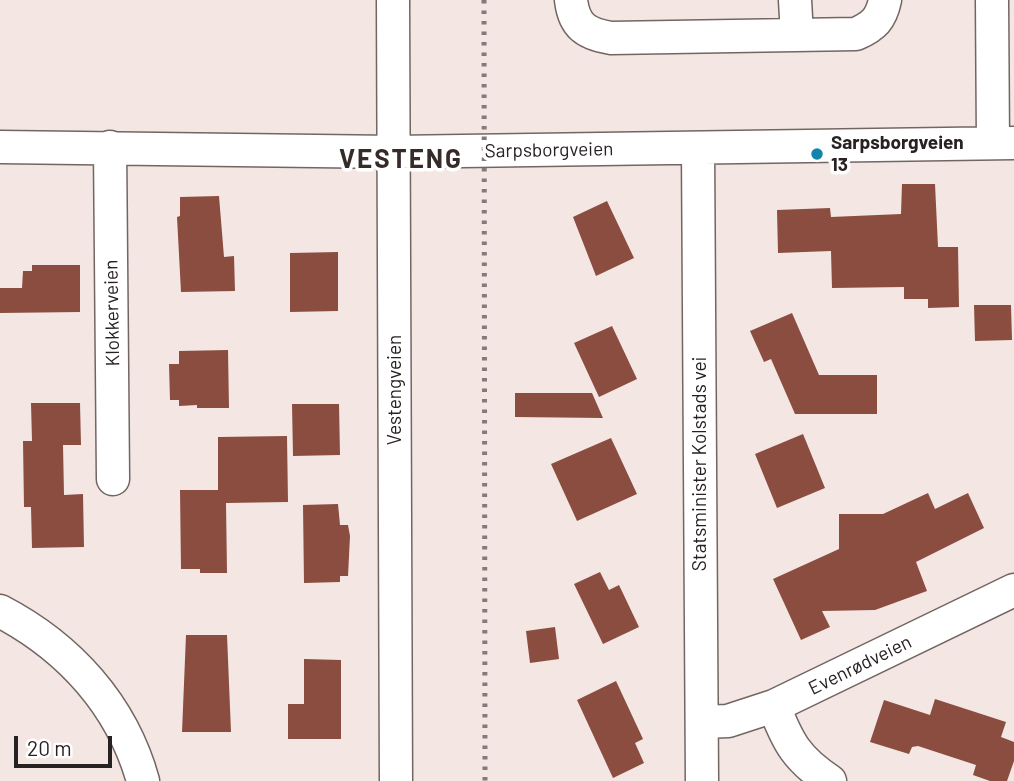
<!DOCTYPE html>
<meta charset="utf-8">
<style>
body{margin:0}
#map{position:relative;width:1014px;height:781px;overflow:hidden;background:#f4e6e3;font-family:Barlow,sans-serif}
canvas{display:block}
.scale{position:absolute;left:14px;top:736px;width:98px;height:32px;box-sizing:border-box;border:4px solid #272221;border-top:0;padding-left:9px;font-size:21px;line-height:24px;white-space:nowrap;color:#272221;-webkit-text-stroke:5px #fff;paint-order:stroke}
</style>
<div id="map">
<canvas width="1014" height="781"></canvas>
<div class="scale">20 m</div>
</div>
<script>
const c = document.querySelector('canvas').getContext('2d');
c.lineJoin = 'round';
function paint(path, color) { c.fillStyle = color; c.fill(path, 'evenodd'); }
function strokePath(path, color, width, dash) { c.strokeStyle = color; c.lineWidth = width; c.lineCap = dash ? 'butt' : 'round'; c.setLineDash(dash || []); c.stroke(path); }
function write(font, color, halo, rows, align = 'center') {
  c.font = font + ' Barlow,sans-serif'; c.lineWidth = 7; c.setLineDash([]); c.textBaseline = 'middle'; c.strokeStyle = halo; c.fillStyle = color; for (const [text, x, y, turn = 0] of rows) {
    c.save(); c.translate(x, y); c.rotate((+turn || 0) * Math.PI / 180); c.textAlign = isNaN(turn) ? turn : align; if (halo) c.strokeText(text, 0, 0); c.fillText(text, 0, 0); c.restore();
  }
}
paint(new Path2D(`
 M 902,184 L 935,184 L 938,247 L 958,247 L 959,307 L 928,308 L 928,299 L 904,299 L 904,287 L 832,288 L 831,251 L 778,253 L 777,210 L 830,208 L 831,217 L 901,214 Z
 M 219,196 L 224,257 L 234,256 L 235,291 L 181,292 L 177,217 L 180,216 L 180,197 Z
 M 607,201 L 634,258 L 596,276 L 573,217 Z
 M 338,252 L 338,311 L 290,312 L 290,253 Z
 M 32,265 L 80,265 L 80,312 L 0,313 L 0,288 L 22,288 L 23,271 L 32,271 Z
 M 974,305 L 1011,305 L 1012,340 L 975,341 Z
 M 792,313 L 819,375 L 877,375 L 877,414 L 795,414 L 771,359 L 764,362 L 750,331 Z
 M 612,326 L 637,379 L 599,397 L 574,343 Z
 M 228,350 L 229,408 L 197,408 L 197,405 L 179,406 L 179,400 L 170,400 L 169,364 L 179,364 L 179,351 Z
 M 515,393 L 592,393 L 603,418 L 515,417 Z
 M 31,403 L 80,403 L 81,445 L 63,445 L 64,495 L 83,494 L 84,547 L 32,548 L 31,507 L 24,507 L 23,441 L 32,441 Z
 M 292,404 L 339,404 L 340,455 L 293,456 Z
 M 803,434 L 825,488 L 777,508 L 755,454 Z
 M 287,436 L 288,502 L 226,503 L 227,573 L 200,573 L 200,569 L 181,569 L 180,490 L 218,490 L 218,437 Z
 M 611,438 L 637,494 L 577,521 L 551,464 Z
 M 928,493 L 935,509 L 968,493 L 984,528 L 916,562 L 927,591 L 875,610 L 822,611 L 830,627 L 801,640 L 773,579 L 839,549 L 839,514 L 883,514 Z
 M 338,504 L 340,525 L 348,525 L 350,536 L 348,576 L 340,576 L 340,582 L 304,583 L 303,505 Z
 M 600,572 L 609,590 L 619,585 L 639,627 L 603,644 L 574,584 Z
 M 555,627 L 559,659 L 530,663 L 526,631 Z
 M 186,635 L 227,635 L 231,732 L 182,732 Z
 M 304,659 L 341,660 L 341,739 L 288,739 L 288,704 L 304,704 Z
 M 616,681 L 643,739 L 635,743 L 644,763 L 613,778 L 577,700 Z
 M 935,699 L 1006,722 L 1001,737 L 1014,742 L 1014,761 L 1007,781 L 990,781 L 973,775 L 976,765 L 918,746 L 912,747 L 909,754 L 870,742 L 884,700 L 930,715 Z`), '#8a4d40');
const minor = new Path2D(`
 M 393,0 L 396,781
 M 571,0 C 574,26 586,34 611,38 L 856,34 C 874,26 881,19 885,0
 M 795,0 L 797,35
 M 992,0 L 993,143
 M 0,147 L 394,152 L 1014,143
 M 110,147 L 113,479
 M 698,148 L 702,781
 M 0,611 C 69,647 122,705 143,781
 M 774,706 C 788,743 797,759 830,781
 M 702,722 L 728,721 L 774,706 L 1014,590`);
strokePath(minor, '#726663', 35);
strokePath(minor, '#fff', 32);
strokePath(new Path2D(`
 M 484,0 L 485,781`), '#847b79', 5, [3.5, 7]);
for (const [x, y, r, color] of [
 [817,154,7,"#1584ab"]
]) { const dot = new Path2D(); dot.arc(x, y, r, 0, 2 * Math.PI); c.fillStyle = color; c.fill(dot); strokePath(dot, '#fff', 2.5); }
write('bold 19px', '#272221', '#fff', [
 ["Sarpsborgveien",831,143],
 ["13",831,165]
], 'left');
write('19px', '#272221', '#fff', [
 ["Sarpsborgveien",549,150,-1],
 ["Klokkerveien",112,313,-91],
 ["Vestengveien",395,390,-90],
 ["Statsminister Kolstads vei",700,464,-90],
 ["Evenrødveien",860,665,-26]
]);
c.letterSpacing = '2px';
write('bold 26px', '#352b28', '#fff', [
 ["VESTENG",401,159]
]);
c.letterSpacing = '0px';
</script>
